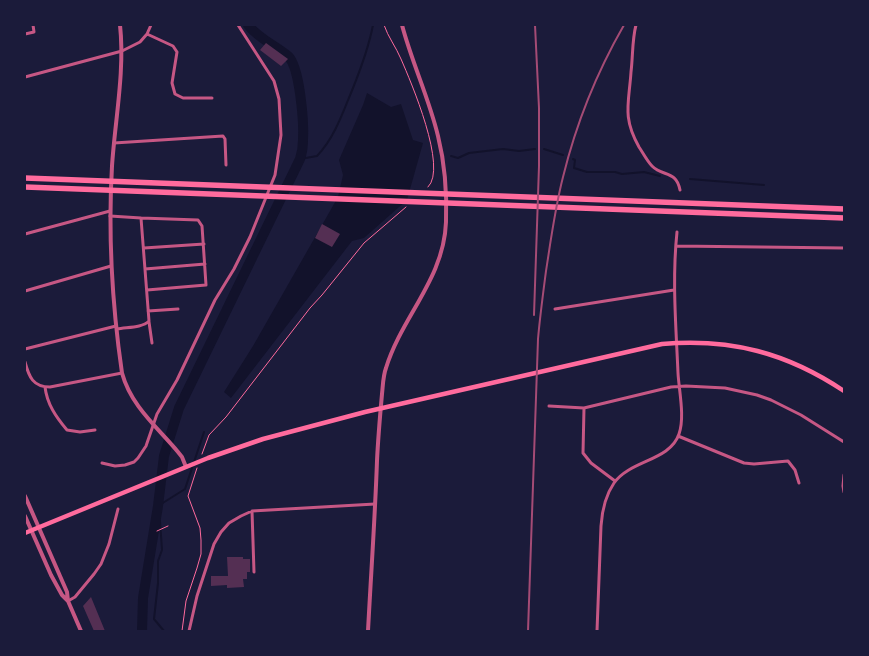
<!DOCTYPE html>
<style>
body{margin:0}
#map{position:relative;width:869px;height:656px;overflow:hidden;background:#1b1b3a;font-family:"PT Sans",sans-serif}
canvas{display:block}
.frame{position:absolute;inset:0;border:26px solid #1b1b3a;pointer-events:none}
</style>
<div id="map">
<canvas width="869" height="656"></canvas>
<div class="frame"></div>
</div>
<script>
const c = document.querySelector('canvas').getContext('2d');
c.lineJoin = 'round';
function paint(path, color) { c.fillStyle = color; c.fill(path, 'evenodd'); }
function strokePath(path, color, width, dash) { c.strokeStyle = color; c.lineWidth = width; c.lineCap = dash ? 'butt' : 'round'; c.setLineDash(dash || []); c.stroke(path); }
paint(new Path2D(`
 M 367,93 L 391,107 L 401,104 L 413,140 L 423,143 L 407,200 L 364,238 L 352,241 L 231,398 L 224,392 L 253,346 L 338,197 L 343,175 L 339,160 L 363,105 Z`), '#12122b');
strokePath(new Path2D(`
 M 544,149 L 563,155
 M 451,156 L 458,158 L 469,153 L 503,149 L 519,151 L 535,149
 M 300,159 L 317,156 C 335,137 343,112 353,88 C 361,68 369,46 373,25
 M 573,159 L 575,160 L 574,168 L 587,172 L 615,172 L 622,174 L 644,172 L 660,176
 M 690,179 L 764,185
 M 158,506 L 185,489 L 204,432
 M 156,515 L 160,521 L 162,550 L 158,561 L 158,583 L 154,619 L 164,631`), '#12122b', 2);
strokePath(new Path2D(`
 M 142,631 L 143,598 L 158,506 L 164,456 L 179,408 L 300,159 C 302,153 303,146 303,140 C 304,123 300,67 288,56 C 275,45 259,39 248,25`), '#12122b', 10);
paint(new Path2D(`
 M 266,43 L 288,59 L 281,66 L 260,50 Z
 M 322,224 L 340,234 L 332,247 L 315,238 Z
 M 227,557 L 243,557 L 243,559 L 250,559 L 250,572 L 247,572 L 247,579 L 243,579 L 244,587 L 227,588 L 227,585 L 211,586 L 211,576 L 228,576 Z
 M 91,597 L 105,631 L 94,631 L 83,606 Z`), '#542f53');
strokePath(new Path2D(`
 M 384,25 C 388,37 396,47 401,59 C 411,82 448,168 428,187
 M 202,454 L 209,435 L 226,417 L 310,308 L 322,295 L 364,243 L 406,207
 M 157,531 L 168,526
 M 182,631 L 186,601 L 197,568 L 201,554 L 201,540 L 200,528 L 188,496 L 197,468`), '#ff6b9d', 1);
strokePath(new Path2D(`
 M 636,25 C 632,40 633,56 631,72 C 629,103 622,117 639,147 C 643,153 647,161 652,166 C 663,177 676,170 680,190
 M 25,34 L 34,32 L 33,25
 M 147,34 L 173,46 L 177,52 L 172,83 L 175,94 L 183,98 L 212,98
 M 25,77 L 122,51 L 140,42 L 147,34 L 151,25
 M 114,143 L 223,136 L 225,139 L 226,165
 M 110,216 L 141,218 L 149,321 C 142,328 127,327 117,329
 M 141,218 L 198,220 L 202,226 L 206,285 L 147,290
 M 25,234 L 110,211
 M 676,246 L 844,248
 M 144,248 L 204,244
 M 145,269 L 205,264
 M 25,291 L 111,266
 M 555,309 L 674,290
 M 148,311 L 178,309
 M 149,322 L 152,343
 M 25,349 L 116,326
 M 25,362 C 29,377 33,387 50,387 L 122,373
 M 45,387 C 47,404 56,417 67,430 L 80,432 L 95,430
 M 549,406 L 584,408
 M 678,436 L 744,463 L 754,464 L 788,461 L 795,470 L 799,483
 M 102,463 L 115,466 L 125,465 L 134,462 L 138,458 L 146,446 L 157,414 L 177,380 L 215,300 L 234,269 L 250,237 L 275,175 L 281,135 L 279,99 L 274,81 L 238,25
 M 844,475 L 843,486 L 844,492
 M 615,481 L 591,463 L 583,453 L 584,408 L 671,387 L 686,386 L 725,388 L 757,395 L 771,400 L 801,415 L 844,442
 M 252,511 L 254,572
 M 68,601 L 75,597 L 94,574 L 101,564 L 109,544 L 118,509
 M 189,631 L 197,596 L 214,544 L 221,532 L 229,523 L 241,516 L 252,511 L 375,504
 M 597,631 L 601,526 C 602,511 605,496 614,483 C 630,460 670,461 679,434 C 685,417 679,391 678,373 C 676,326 672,279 677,232`), '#c65784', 3);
strokePath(new Path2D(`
 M 120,25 C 125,71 115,120 112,166 C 108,235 112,304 122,373 C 131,406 157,427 178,452 L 182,457 L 186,467
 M 25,496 L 67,592 L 68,601 L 81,631
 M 25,516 L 51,575 L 62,595 L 68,601
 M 368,631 C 371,574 375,518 377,461 C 378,439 380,416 382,394 C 383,385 383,376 386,368 C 402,316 444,279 446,222 C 447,194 445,164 438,136 C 429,98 412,63 402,25`), '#c65784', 4);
strokePath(new Path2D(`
 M 25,533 L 208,458 L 263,439 L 365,412 L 662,344 C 731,338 787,353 844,391`), '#ff6b9d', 4.5);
strokePath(new Path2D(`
 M 25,178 L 844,209
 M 25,187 L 844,218`), '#ff6b9d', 5.5);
strokePath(new Path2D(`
 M 534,315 L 539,166 L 539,108 L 535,25
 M 528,631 L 538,339 C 540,316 543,294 546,271 C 551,239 555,208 563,177 C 576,124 597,72 624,25`), '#a44b75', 2);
</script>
